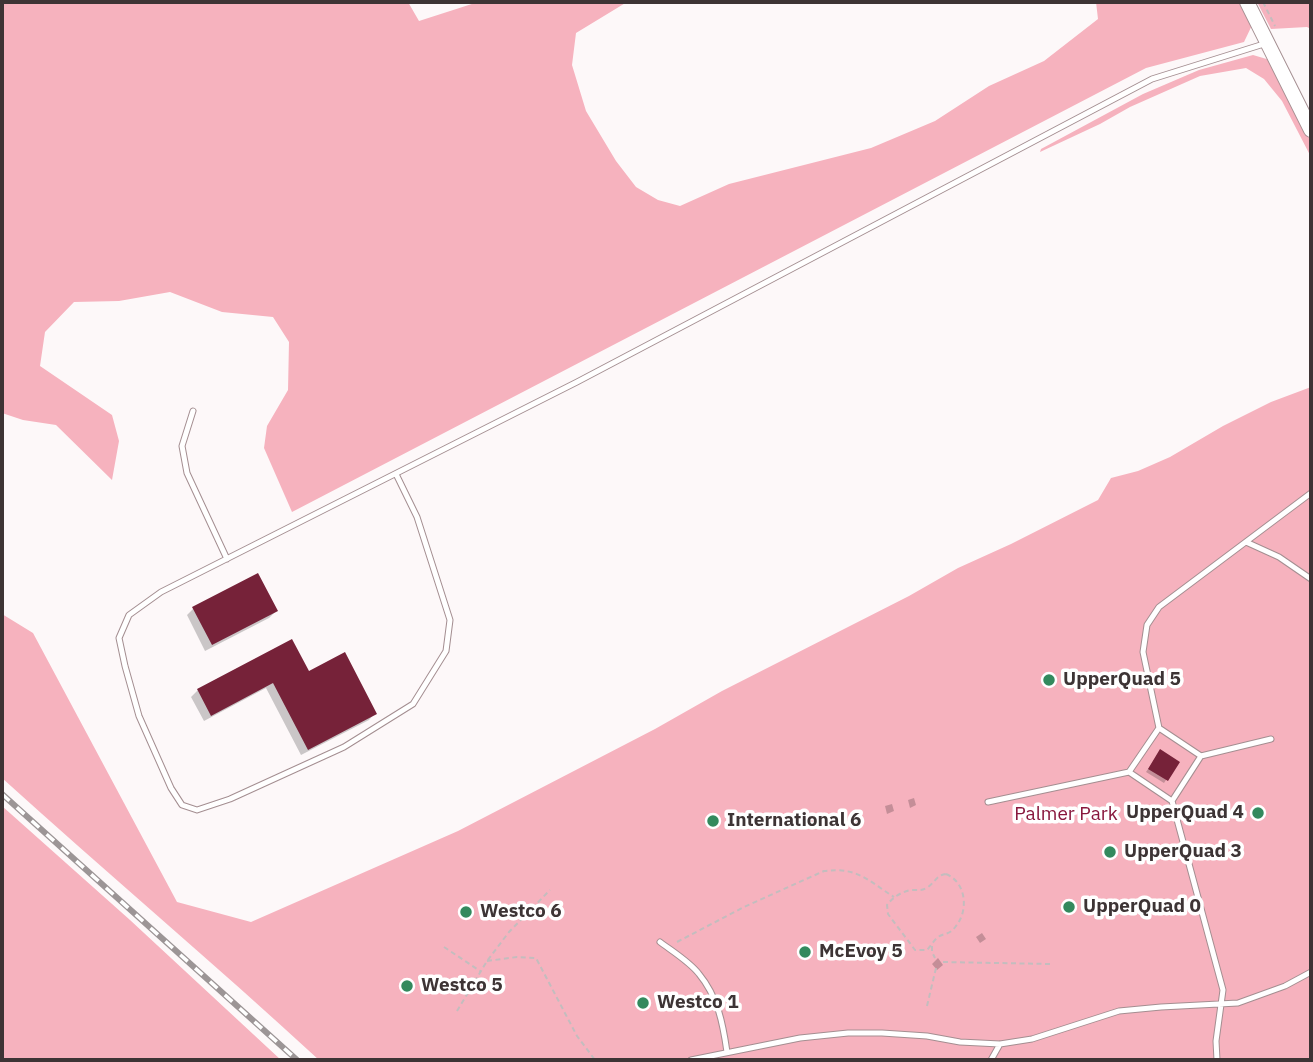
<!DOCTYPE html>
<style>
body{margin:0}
#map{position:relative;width:1313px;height:1062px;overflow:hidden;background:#fdf8f9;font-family:"IBM Plex Sans",sans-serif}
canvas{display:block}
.frame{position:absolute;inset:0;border:4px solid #3d3435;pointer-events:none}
</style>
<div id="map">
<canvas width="1313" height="1062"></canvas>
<div class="frame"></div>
</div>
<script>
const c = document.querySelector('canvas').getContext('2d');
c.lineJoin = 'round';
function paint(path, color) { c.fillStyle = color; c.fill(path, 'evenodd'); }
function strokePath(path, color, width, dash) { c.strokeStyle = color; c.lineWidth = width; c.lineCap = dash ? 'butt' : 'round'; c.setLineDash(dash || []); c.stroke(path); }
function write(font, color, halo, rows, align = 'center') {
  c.font = font + ' "IBM Plex Sans",sans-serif'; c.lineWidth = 7; c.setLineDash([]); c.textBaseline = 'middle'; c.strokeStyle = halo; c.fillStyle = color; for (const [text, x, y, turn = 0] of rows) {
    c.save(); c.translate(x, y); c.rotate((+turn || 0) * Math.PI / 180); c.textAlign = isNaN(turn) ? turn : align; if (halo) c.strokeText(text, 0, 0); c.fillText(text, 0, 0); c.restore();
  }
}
paint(new Path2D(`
 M 2,2 L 408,2 L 419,21 L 478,2 L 627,2 L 576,33 L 572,65 L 586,111 L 616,161 L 636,187 L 658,200 L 680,206 L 729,184 L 871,148 L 935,121 L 989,86 L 1044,61 L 1098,19 L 1096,2 L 1246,2 L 1255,19 L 1244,42 L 1146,68 L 292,512 L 264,448 L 267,426 L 288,390 L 289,342 L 273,317 L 222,312 L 170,292 L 119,301 L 74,302 L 45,332 L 40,366 L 112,415 L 119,441 L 112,480 L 56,425 L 23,420 L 2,413 Z
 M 1257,2 L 1311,2 L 1311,29 L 1307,27 L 1271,29 Z
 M 1253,55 L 1270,60 L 1311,142 L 1311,157 L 1282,101 L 1264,79 L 1246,68 L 1200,76 L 1130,107 L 1100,124 L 1040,152 L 1041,149 L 1143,94 L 1199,70 Z
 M 1311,387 L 1311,1060 L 319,1060 C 215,964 107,873 2,778 L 2,614 L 33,633 L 177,902 L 251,922 L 458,831 L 655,729 L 722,691 L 909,596 L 958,568 L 1011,544 L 1098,500 L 1111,478 L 1138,471 L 1170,457 L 1223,426 L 1271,402 Z
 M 2,806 L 130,920 L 281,1060 L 2,1060 Z`), '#f6b2be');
paint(new Path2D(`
 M 193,609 L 276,611 L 269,618 L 205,651 L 187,615 Z
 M 292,641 L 308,673 L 375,713 L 369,720 L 301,755 L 266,688 L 204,721 L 191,697 L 198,690 Z
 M 1158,754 L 1178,762 L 1164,783 L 1146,772 Z
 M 914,798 L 916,805 L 910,808 L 908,800 Z
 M 892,804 L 894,811 L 887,814 L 885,806 Z
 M 982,933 L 986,939 L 980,943 L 976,937 Z
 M 938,958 L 943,965 L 937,970 L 932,964 Z`), '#0003');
paint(new Path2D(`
 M 258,573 L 278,611 L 212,645 L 192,607 Z
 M 292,639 L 309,671 L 345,652 L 377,714 L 308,750 L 273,683 L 211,716 L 197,689 Z
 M 1160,749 L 1180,762 L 1168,781 L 1148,769 Z`), '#762239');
const service = new Path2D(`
 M 193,411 L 182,446 L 187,473 L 227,559
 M 396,474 L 417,517 L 450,620 L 446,651 L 413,704 L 344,747 L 230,799 L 197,810 L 182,805 L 171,788 L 139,716 L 125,666 L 119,638 L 129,615 L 161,592 L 577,382 L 1152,79 L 1267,43
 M 1246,542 L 1279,557 L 1311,579
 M 1271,739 L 1201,756 L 1159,728 L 1143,652 L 1147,625 L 1159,607 L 1311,493
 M 1201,756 L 1172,801 L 1223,990 L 1216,1041 L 1217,1060
 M 1129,772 L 1159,728
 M 988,802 L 1129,772 L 1172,801
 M 660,942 C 672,951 690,962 699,974 C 718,997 723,1024 727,1052
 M 691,1060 L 800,1038 L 848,1033 L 882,1033 L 927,1036 L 960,1042 L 1000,1044 L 1032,1039 L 1119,1011 L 1161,1007 L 1238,1003 L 1285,986 L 1311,972
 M 991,1060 L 1000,1044`);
const tertiary = new Path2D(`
 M 1247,2 L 1311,130`);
strokePath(service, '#a48e91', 7);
strokePath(tertiary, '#a48e91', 16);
strokePath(new Path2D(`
 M 1263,2 L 1275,26
 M 946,874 C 966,882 969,910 956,926 C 950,935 944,933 938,937 C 934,940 931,946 927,950 L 915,950 L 888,914 L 887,905 C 893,897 901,892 911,890 C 918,890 922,891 928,887 C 935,882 937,875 946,874 Z
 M 677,942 L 744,907 L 824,871 C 858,867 867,880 894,897
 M 932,946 L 932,952 L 935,958
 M 444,947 L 480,971
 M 487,961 L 517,957 L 536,958 L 577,1036 L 595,1060
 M 943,962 L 1050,964
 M 927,1006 L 936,968
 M 457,1011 L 487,961 L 509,932 L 550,890`), '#c3bdbe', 2, [5, 3.5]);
strokePath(service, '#fff', 5);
strokePath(tertiary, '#fff', 14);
const rail = new Path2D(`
 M 2,794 L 297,1060`);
strokePath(rail, '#9c9596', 6);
strokePath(rail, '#fff', 3.5, [10]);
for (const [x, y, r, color] of [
 [1049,680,7,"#33895d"],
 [1258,813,7,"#33895d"],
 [713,821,7,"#33895d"],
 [1110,852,7,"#33895d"],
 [1069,907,7,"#33895d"],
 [466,912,7,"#33895d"],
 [805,952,7,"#33895d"],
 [407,986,7,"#33895d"],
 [643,1003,7,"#33895d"]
]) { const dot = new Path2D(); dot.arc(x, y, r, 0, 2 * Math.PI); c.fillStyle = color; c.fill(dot); strokePath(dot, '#fff', 2.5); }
write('bold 19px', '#3d3435', '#fff', [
 ["UpperQuad 5",1063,680],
 ["UpperQuad 4",1244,813,"right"],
 ["International 6",727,821],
 ["UpperQuad 3",1124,852],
 ["UpperQuad 0",1083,907],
 ["Westco 6",480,912],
 ["McEvoy 5",819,952],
 ["Westco 5",421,986],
 ["Westco 1",657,1003]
], 'left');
write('19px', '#88173d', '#fff', [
 ["Palmer Park",1066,815]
]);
</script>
